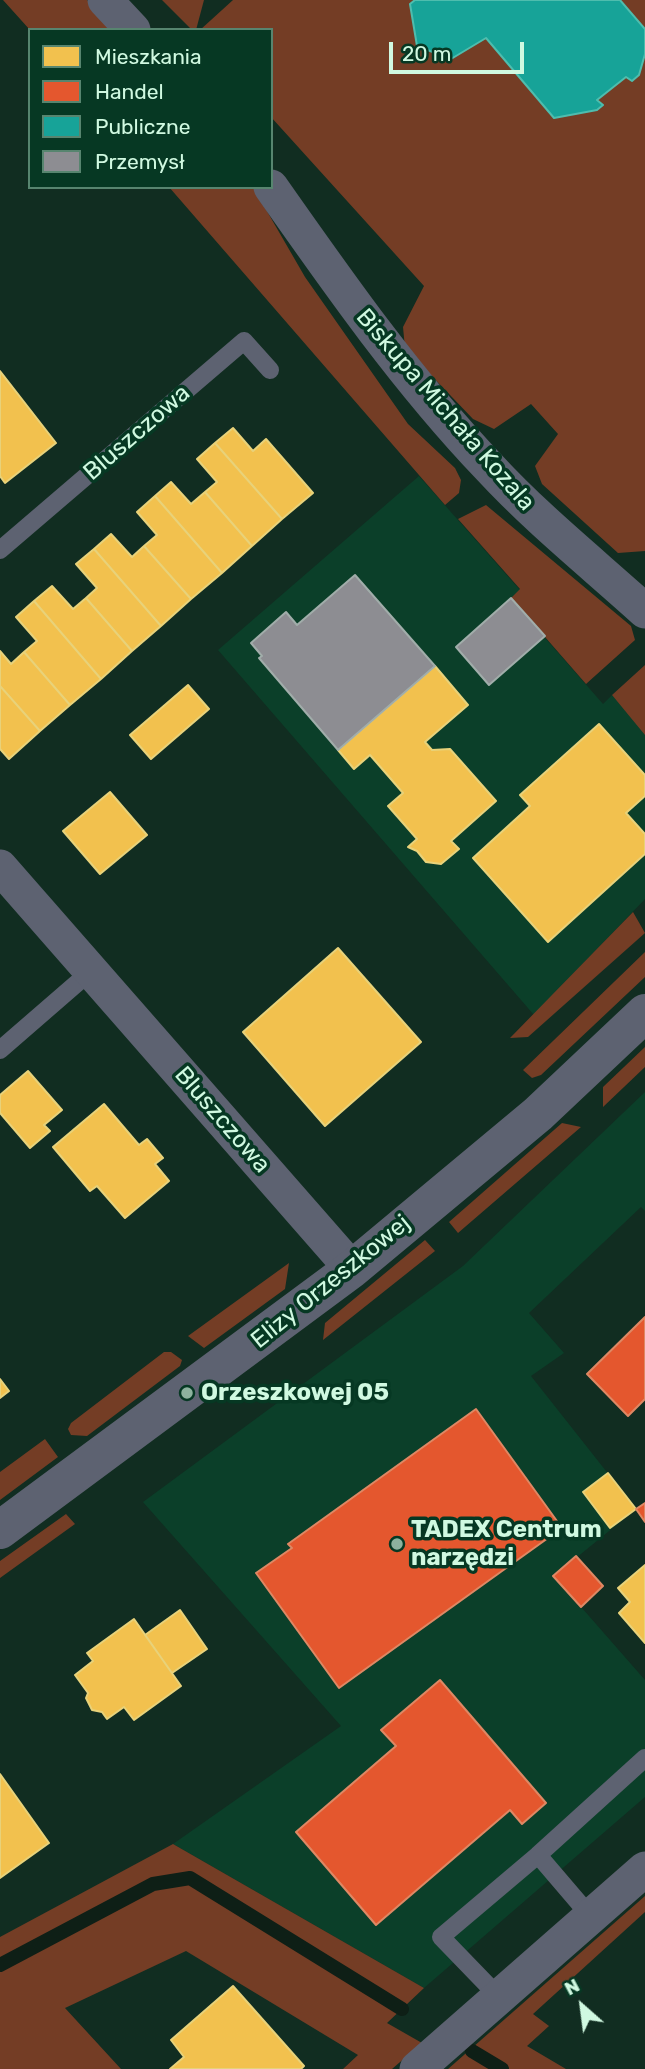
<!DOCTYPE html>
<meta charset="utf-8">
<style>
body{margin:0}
#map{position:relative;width:645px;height:2069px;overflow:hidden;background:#112d21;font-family:Rubik,sans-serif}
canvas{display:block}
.legend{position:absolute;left:28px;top:28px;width:245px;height:161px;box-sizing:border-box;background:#063823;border:2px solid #57856f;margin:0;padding:9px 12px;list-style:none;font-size:21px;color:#d0f9e1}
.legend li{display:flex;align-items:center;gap:14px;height:35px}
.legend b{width:35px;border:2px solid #57856f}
.north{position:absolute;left:547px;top:1971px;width:70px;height:70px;-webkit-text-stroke:5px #063823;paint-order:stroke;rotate:332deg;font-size:19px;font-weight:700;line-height:28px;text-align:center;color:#d0f9e1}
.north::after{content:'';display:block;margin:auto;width:24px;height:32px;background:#d0f9e1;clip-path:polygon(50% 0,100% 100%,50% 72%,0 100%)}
.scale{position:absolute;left:389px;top:42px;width:135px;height:32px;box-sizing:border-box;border:4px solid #d0f9e1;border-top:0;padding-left:9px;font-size:21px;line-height:24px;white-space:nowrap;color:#d0f9e1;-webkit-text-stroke:5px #063823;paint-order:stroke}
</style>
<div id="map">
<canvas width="645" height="2069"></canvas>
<ul class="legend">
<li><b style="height:19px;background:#f2c14e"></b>Mieszkania</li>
<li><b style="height:19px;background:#e4572e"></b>Handel</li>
<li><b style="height:19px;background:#17a398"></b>Publiczne</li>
<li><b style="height:19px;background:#8d8d92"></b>Przemysł</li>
</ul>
<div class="north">N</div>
<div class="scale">20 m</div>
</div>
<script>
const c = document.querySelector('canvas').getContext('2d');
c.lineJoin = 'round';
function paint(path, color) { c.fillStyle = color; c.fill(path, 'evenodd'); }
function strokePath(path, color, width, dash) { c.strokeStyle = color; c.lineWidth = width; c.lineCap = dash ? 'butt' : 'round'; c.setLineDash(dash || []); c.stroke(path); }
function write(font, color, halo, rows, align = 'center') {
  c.font = font + ' Rubik,sans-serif'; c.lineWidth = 7; c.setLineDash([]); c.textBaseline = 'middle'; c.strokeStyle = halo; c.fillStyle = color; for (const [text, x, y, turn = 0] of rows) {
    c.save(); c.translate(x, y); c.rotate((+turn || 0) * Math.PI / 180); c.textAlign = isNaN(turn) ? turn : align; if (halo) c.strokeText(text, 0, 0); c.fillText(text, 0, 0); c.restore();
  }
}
paint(new Path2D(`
 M 419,476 L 520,590 L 511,599 L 603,704 L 612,695 L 645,733 L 645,899 L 534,1015 L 218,650 Z
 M 645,1092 L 645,1211 L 641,1207 L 529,1313 L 564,1353 L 531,1376 L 636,1509 L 554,1576 L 645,1680 L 645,1797 L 424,1988 L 173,1844 L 341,1726 L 143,1502 L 463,1266 Z`), '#0b3f29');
paint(new Path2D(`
 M 3,0 L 87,0 L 114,30 L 30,30 Z
 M 162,0 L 204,0 L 196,30 L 192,30 Z
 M 233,0 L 645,0 L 645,551 L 618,553 L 542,484 L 535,466 L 558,434 L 531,404 L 494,429 L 473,419 L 405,348 L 403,327 L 424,286 L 271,117 L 271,30 L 200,30 Z
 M 169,187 L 253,187 L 305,277 L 408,424 L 455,468 L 461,480 L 459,493 L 445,505 Z
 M 486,505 L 631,626 L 635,640 L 586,684 L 511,598 L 520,589 L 458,519 Z
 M 645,665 L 645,735 L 612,695 Z
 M 633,912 L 645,933 L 528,1037 L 510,1038 Z
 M 645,952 L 645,977 L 541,1075 L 532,1078 L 523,1070 Z
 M 645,1047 L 645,1067 L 603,1107 L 603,1087 Z
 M 562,1123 L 581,1127 L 458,1233 L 449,1222 Z
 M 425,1240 L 435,1251 L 323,1340 L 325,1323 Z
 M 289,1263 L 285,1289 L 204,1348 L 188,1336 Z
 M 164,1352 L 171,1352 L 182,1360 L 180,1366 L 87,1436 L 71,1435 L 68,1429 L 71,1423 Z
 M 45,1439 L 58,1457 L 0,1500 L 0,1472 Z
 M 66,1514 L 75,1524 L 0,1578 L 0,1561 Z
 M 173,1844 L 424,1988 L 387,2023 L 422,2043 L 392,2069 L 343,2069 L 358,2055 L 186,1951 L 65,2008 L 121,2069 L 0,2069 L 0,1937 Z
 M 645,1896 L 645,1912 L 533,2014 L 549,2026 L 527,2046 L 566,2069 L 448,2069 Z`), '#743d25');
const homes = new Path2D(`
 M 0,371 L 56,443 L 5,483 L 0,476 Z
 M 233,428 L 253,451 L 266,439 L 313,493 L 282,519 L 215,443 Z
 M 215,443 L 282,519 L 252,546 L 205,492 L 217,482 L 197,459 Z
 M 171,482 L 191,504 L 205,492 L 252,546 L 222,573 L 155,496 Z
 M 155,496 L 222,573 L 191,599 L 144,546 L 157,535 L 137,512 Z
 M 111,534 L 132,557 L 144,546 L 191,599 L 161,626 L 94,549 Z
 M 94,549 L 161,626 L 132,651 L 86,598 L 97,588 L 76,564 Z
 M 52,586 L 73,609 L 86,598 L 132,651 L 101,679 L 34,601 Z
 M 34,601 L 101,679 L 70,705 L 24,652 L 37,641 L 16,617 Z
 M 0,651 L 11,664 L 24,652 L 70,705 L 40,731 L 0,686 Z
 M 435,666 L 468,705 L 425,742 L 432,750 L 450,749 L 496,801 L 451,841 L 459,849 L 441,864 L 426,862 L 417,851 L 408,847 L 417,839 L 388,806 L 403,793 L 370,755 L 354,769 L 338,750 Z
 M 188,685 L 209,709 L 151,759 L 130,735 Z
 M 0,686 L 40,731 L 9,759 L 0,749 Z
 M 599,724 L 645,775 L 645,796 L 626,813 L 645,834 L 645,854 L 548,942 L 473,858 L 530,806 L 520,795 Z
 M 110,792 L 147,835 L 100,874 L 63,831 Z
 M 338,948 L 421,1042 L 325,1126 L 243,1032 Z
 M 28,1071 L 62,1110 L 44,1125 L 50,1131 L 30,1148 L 0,1113 L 0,1095 Z
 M 104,1104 L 139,1145 L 147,1139 L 163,1158 L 155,1164 L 169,1181 L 125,1218 L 97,1186 L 90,1191 L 53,1147 Z
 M 0,1379 L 9,1391 L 0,1398 Z
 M 608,1473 L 636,1509 L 610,1528 L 583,1492 Z
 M 645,1565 L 645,1643 L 619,1613 L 630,1602 L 618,1588 Z
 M 180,1610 L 207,1649 L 172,1673 L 145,1635 Z
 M 134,1619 L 181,1686 L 134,1720 L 124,1707 L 107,1719 L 102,1712 L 92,1710 L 86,1698 L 88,1693 L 75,1675 L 93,1661 L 87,1653 Z
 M 0,1774 L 49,1843 L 0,1878 Z
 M 233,1986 L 304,2066 L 301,2069 L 170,2069 L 184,2057 L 171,2040 Z`);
paint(homes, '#f2c14e');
strokePath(homes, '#e8d27a', 2);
const shops = new Path2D(`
 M 645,1317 L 645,1399 L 628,1416 L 587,1374 Z
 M 476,1409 L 562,1528 L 339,1688 L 256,1573 L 292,1548 L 288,1544 Z
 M 645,1503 L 645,1522 L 636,1509 Z
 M 576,1556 L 603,1586 L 581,1607 L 553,1576 Z
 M 440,1680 L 546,1803 L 522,1824 L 510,1810 L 376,1925 L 296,1832 L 396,1746 L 381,1730 Z`);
paint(shops, '#e4572e');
strokePath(shops, '#de8864', 2);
const public = new Path2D(`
 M 415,0 L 620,0 L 645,29 L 645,54 L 639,75 L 632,81 L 626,77 L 597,100 L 603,105 L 597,110 L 554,118 L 486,38 L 451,59 L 417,46 L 410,4 Z`);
paint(public, '#17a398');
strokePath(public, '#4ebdae', 2);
const industry = new Path2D(`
 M 355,575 L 435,666 L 338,750 L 259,658 L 262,656 L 251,643 L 286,612 L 297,625 Z
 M 511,598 L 545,636 L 489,685 L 456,647 Z`);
paint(industry, '#8d8d92');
strokePath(industry, '#a1adaa', 2);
strokePath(new Path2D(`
 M 0,1965 L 153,1884 L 190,1878 L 402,2009
 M 472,2051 L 502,2069`), '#0e1f16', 14);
strokePath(new Path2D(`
 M 0,550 L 244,341 L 270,370
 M 0,1050 L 91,971
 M 538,1855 L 645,1758
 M 499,1997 L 441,1937 L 538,1855 L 591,1917`), '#5d6271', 18);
strokePath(new Path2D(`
 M 105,0 L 133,30
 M 271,187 C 339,284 407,381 489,467 C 537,519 592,563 645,611
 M 0,867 L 352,1269
 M 417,2069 L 645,1869`), '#5d6271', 35);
strokePath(new Path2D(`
 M 0,1530 L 352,1269 L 538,1114 L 645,1013`), '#5d6271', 38);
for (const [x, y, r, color] of [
 [187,1393,7,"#8db29e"],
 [397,1544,7,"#8db29e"]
]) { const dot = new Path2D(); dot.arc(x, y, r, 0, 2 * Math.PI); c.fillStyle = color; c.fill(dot); strokePath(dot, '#063823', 2.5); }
write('24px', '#d0f9e1', '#063823', [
 ["Biskupa Michała Kozala",445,410,49],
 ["Bluszczowa",137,433,-41],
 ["Bluszczowa",222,1120,49],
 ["Elizy Orzeszkowej",331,1282,-39]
]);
write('bold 24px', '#d0f9e1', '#063823', [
 ["Orzeszkowej 05",201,1393],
 ["TADEX Centrum",411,1530],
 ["narzędzi",411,1558]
], 'left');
</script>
